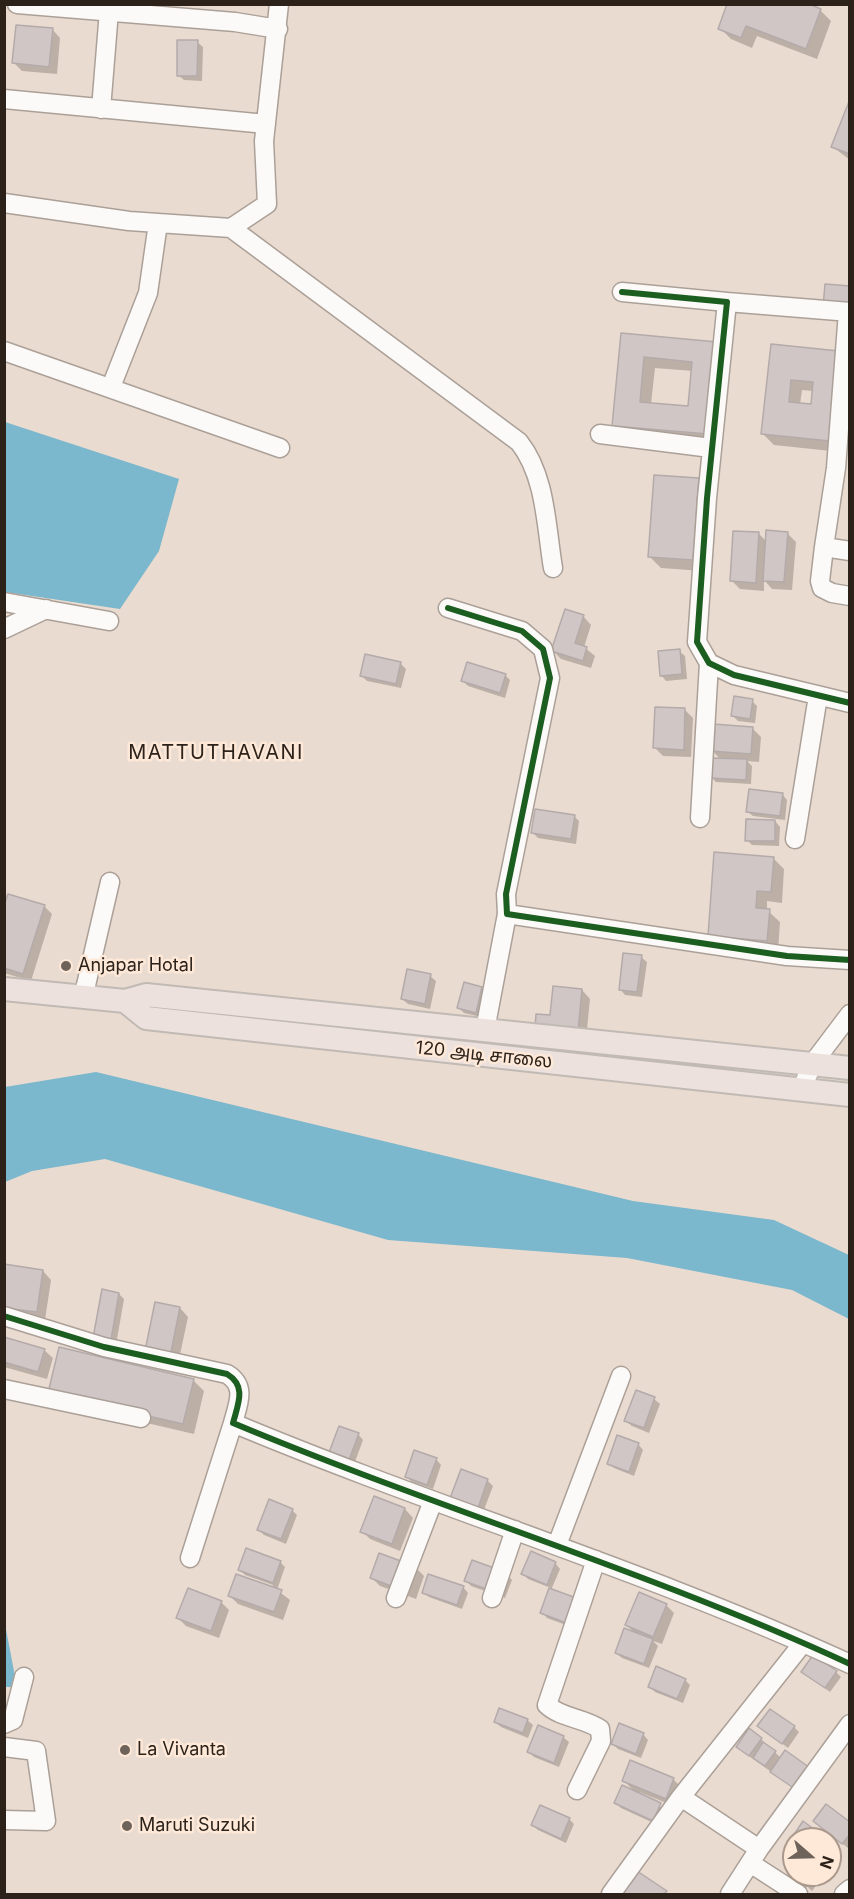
<!DOCTYPE html>
<meta charset="utf-8">
<style>
body{margin:0}
#map{position:relative;width:854px;height:1899px;overflow:hidden;background:#eadbd0;font-family:Inter,sans-serif}
canvas{display:block}
.frame{position:absolute;inset:0;border:6px solid #2c221a;pointer-events:none}
.north{position:absolute;left:782px;top:1827px;width:60px;height:60px;box-sizing:border-box;background:#fee8d8;border:2px solid #aa998c;border-radius:50%;rotate:110deg;font-size:16px;font-weight:700;line-height:24px;text-align:center;color:#2c221a}
.north::after{content:'';display:block;margin:auto;width:21px;height:27px;background:#6e635a;clip-path:polygon(50% 0,100% 100%,50% 72%,0 100%)}
</style>
<div id="map">
<canvas width="854" height="1899"></canvas>
<div class="frame"></div>
<div class="north">N</div>
</div>
<script>
const c = document.querySelector('canvas').getContext('2d');
c.lineJoin = 'round';
function paint(path, color) { c.fillStyle = color; c.fill(path, 'evenodd'); }
function strokePath(path, color, width, dash) { c.strokeStyle = color; c.lineWidth = width; c.lineCap = dash ? 'butt' : 'round'; c.setLineDash(dash || []); c.stroke(path); }
function write(font, color, halo, rows, align = 'center') {
  c.font = font + ' Inter,"Noto Sans Tamil",sans-serif'; c.lineWidth = 5; c.setLineDash([]); c.textBaseline = 'middle'; c.strokeStyle = halo; c.fillStyle = color; for (const [text, x, y, turn = 0] of rows) {
    c.save(); c.translate(x, y); c.rotate((+turn || 0) * Math.PI / 180); c.textAlign = isNaN(turn) ? turn : align; if (halo) c.strokeText(text, 0, 0); c.fillText(text, 0, 0); c.restore();
  }
}
paint(new Path2D(`
 M 5,422 L 179,479 L 159,551 L 120,609 L 5,592 Z
 M 96,1072 L 633,1201 L 774,1220 L 849,1255 L 849,1319 L 792,1290 L 627,1258 L 388,1240 L 105,1159 L 32,1171 L 5,1182 L 5,1087 Z
 M 5,1624 L 17,1687 L 5,1687 Z`), '#7bb7cd');
paint(new Path2D(`
 M 820,10 L 831,21 L 817,59 L 757,36 L 752,48 L 731,39 L 720,28 Z
 M 52,29 L 60,38 L 57,74 L 22,71 L 14,63 Z
 M 197,42 L 203,47 L 202,81 L 184,80 L 178,75 Z
 M 850,103 L 850,160 L 833,147 Z
 M 622,335 L 716,343 L 719,445 L 625,436 L 613,425 ZM 655,368 L 693,371 L 689,408 L 651,404 Z
 M 772,346 L 838,353 L 840,452 L 774,445 L 763,434 ZM 802,390 L 813,391 L 812,405 L 800,404 Z
 M 698,480 L 709,491 L 703,571 L 661,568 L 650,557 Z
 M 787,533 L 796,542 L 792,590 L 772,589 L 764,580 L 764,591 L 740,589 L 732,581 L 759,534 L 767,542 Z
 M 583,616 L 591,625 L 584,647 L 595,656 L 591,668 L 561,659 L 553,651 Z
 M 679,651 L 685,656 L 687,679 L 666,681 L 661,675 Z
 M 400,663 L 406,669 L 401,688 L 367,681 L 361,675 Z
 M 505,675 L 510,680 L 505,698 L 468,686 L 463,681 Z
 M 752,701 L 757,706 L 755,723 L 738,721 L 732,715 Z
 M 685,710 L 693,718 L 691,757 L 663,756 L 655,748 Z
 M 753,729 L 761,737 L 759,762 L 747,761 L 752,766 L 751,784 L 716,782 L 711,777 L 721,760 L 712,750 Z
 M 782,794 L 787,800 L 785,820 L 753,816 L 747,811 Z
 M 574,816 L 579,821 L 576,844 L 538,838 L 533,833 Z
 M 775,821 L 780,827 L 779,846 L 752,845 L 747,840 Z
 M 773,858 L 784,869 L 782,903 L 767,901 L 767,910 L 780,922 L 778,951 L 710,936 Z
 M 44,906 L 52,914 L 31,981 L 4,973 L 4,910 Z
 M 641,957 L 647,962 L 642,997 L 625,995 L 620,989 Z
 M 430,976 L 436,981 L 430,1009 L 408,1004 L 402,999 Z
 M 482,988 L 487,993 L 481,1017 L 464,1013 L 459,1008 Z
 M 582,990 L 590,999 L 586,1039 L 552,1017 Z
 M 43,1271 L 51,1280 L 45,1320 L 4,1312 Z
 M 119,1294 L 124,1299 L 116,1345 L 95,1337 Z
 M 180,1308 L 188,1317 L 178,1364 L 155,1359 Z
 M 4,1339 L 44,1350 L 53,1358 L 47,1379 L 4,1367 Z
 M 193,1380 L 204,1391 L 194,1434 L 61,1403 Z
 M 637,1392 L 654,1399 L 660,1404 L 649,1433 L 632,1426 L 626,1421 Z
 M 358,1434 L 363,1440 L 353,1467 L 335,1460 Z
 M 638,1444 L 643,1450 L 634,1476 L 614,1468 L 608,1463 Z
 M 436,1459 L 441,1465 L 433,1489 L 412,1482 L 407,1477 Z
 M 487,1480 L 493,1486 L 482,1515 L 456,1506 Z
 M 375,1498 L 405,1509 L 413,1518 L 400,1551 L 370,1539 L 362,1531 Z
 M 292,1510 L 297,1515 L 286,1544 L 264,1535 L 258,1529 Z
 M 280,1562 L 285,1567 L 277,1590 L 290,1600 L 283,1620 L 238,1604 L 230,1596 L 272,1588 L 273,1585 L 245,1575 L 240,1570 Z
 M 555,1563 L 560,1569 L 551,1590 L 574,1628 L 547,1618 L 542,1612 L 551,1588 L 528,1579 L 523,1574 Z
 M 416,1568 L 424,1576 L 416,1599 L 380,1586 L 372,1578 Z
 M 507,1574 L 512,1580 L 505,1598 L 471,1586 L 466,1580 Z
 M 463,1587 L 468,1593 L 462,1609 L 429,1597 L 424,1592 Z
 M 221,1602 L 229,1610 L 219,1638 L 186,1626 L 178,1618 Z
 M 666,1605 L 674,1613 L 662,1644 L 653,1641 L 658,1646 L 649,1668 L 622,1658 L 616,1653 L 636,1634 L 626,1625 Z
 M 803,1672 L 836,1672 L 841,1677 L 830,1692 Z
 M 685,1680 L 690,1685 L 683,1703 L 655,1692 L 650,1687 Z
 M 527,1720 L 533,1725 L 528,1738 L 501,1727 L 495,1722 Z
 M 759,1726 L 794,1727 L 799,1732 L 788,1748 Z
 M 643,1734 L 648,1740 L 641,1758 L 618,1749 L 613,1744 Z
 M 563,1737 L 569,1742 L 559,1767 L 534,1757 L 529,1752 Z
 M 761,1739 L 781,1758 L 804,1795 L 743,1752 Z
 M 673,1779 L 681,1787 L 674,1806 L 639,1792 L 638,1794 L 665,1810 L 658,1825 L 621,1808 L 615,1802 L 636,1793 L 624,1781 Z
 M 569,1819 L 574,1824 L 566,1843 L 538,1830 L 533,1825 Z
 M 850,1824 L 848,1848 L 820,1826 Z
 M 830,1843 L 841,1853 L 834,1863 L 830,1860 Z
 M 638,1873 L 666,1892 L 668,1894 L 624,1894 Z
 M 795,1875 L 824,1875 L 812,1891 Z`), '#0003');
const building = new Path2D(`
 M 727,4 L 809,4 L 821,9 L 806,49 L 746,26 L 741,38 L 718,29 Z
 M 16,25 L 53,28 L 49,67 L 12,63 Z
 M 177,40 L 198,40 L 197,76 L 177,76 Z
 M 850,99 L 850,154 L 831,147 Z
 M 825,284 L 850,286 L 850,309 L 823,307 Z
 M 621,333 L 717,342 L 708,434 L 612,426 ZM 644,357 L 692,362 L 688,406 L 640,402 Z
 M 771,344 L 839,351 L 830,441 L 761,434 ZM 791,380 L 813,382 L 811,404 L 789,402 Z
 M 654,475 L 699,478 L 693,560 L 648,557 Z
 M 766,530 L 788,532 L 784,582 L 763,581 Z
 M 733,531 L 759,532 L 756,583 L 730,581 Z
 M 565,609 L 584,615 L 575,643 L 587,647 L 583,661 L 551,651 Z
 M 680,649 L 682,674 L 660,676 L 658,651 Z
 M 365,654 L 401,662 L 396,684 L 360,676 Z
 M 467,662 L 506,674 L 500,693 L 461,681 Z
 M 734,696 L 753,699 L 750,719 L 731,716 Z
 M 655,707 L 685,708 L 684,750 L 653,748 Z
 M 713,724 L 753,727 L 751,754 L 710,751 Z
 M 710,758 L 747,759 L 746,780 L 709,778 Z
 M 749,789 L 783,793 L 780,816 L 746,812 Z
 M 535,809 L 575,815 L 571,839 L 531,833 Z
 M 746,819 L 775,820 L 775,841 L 745,841 Z
 M 714,852 L 774,857 L 771,892 L 757,891 L 756,908 L 770,909 L 767,941 L 708,936 Z
 M 8,894 L 45,905 L 23,974 L 4,968 L 4,905 Z
 M 623,953 L 642,955 L 637,992 L 619,990 Z
 M 407,969 L 431,974 L 425,1004 L 401,999 Z
 M 464,982 L 482,987 L 476,1013 L 457,1008 Z
 M 553,986 L 582,989 L 578,1032 L 535,1027 L 536,1014 L 550,1015 Z
 M 4,1264 L 43,1270 L 37,1312 L 4,1308 Z
 M 102,1289 L 119,1293 L 111,1340 L 93,1338 Z
 M 155,1302 L 180,1307 L 170,1357 L 145,1351 Z
 M 4,1337 L 45,1349 L 38,1372 L 4,1362 Z
 M 59,1347 L 194,1379 L 183,1424 L 48,1393 Z
 M 636,1390 L 655,1397 L 644,1428 L 624,1421 Z
 M 339,1426 L 359,1433 L 348,1463 L 328,1455 Z
 M 617,1435 L 639,1443 L 629,1472 L 607,1464 Z
 M 414,1450 L 437,1458 L 427,1485 L 405,1477 Z
 M 461,1469 L 488,1479 L 477,1511 L 449,1501 Z
 M 374,1496 L 405,1508 L 392,1544 L 360,1532 Z
 M 269,1499 L 293,1509 L 281,1539 L 257,1530 Z
 M 246,1548 L 281,1561 L 273,1583 L 238,1570 Z
 M 531,1551 L 556,1562 L 547,1585 L 521,1574 Z
 M 379,1553 L 417,1567 L 407,1592 L 370,1578 Z
 M 472,1560 L 508,1573 L 500,1594 L 464,1581 Z
 M 236,1574 L 282,1590 L 274,1612 L 228,1596 Z
 M 428,1574 L 464,1586 L 457,1605 L 422,1593 Z
 M 188,1588 L 222,1601 L 211,1631 L 176,1618 Z
 M 549,1588 L 579,1599 L 569,1624 L 540,1613 Z
 M 639,1592 L 667,1604 L 653,1637 L 625,1625 Z
 M 624,1628 L 653,1639 L 644,1664 L 615,1653 Z
 M 813,1655 L 837,1671 L 825,1688 L 801,1672 Z
 M 656,1666 L 686,1679 L 677,1699 L 648,1687 Z
 M 499,1708 L 528,1719 L 523,1733 L 494,1722 Z
 M 770,1709 L 795,1726 L 782,1744 L 757,1726 Z
 M 619,1723 L 644,1733 L 636,1754 L 611,1744 Z
 M 538,1725 L 564,1736 L 554,1763 L 527,1752 Z
 M 749,1728 L 762,1738 L 749,1756 L 736,1747 Z
 M 763,1742 L 776,1751 L 765,1766 L 753,1758 Z
 M 785,1750 L 813,1770 L 798,1791 L 770,1772 Z
 M 630,1760 L 674,1778 L 666,1799 L 622,1781 Z
 M 622,1785 L 661,1803 L 653,1821 L 614,1803 Z
 M 826,1804 L 850,1822 L 850,1834 L 842,1844 L 813,1821 Z
 M 540,1805 L 570,1818 L 561,1839 L 531,1825 Z
 M 803,1821 L 827,1839 L 802,1839 L 795,1833 Z
 M 830,1841 L 837,1847 L 830,1856 Z
 M 637,1871 L 667,1891 L 664,1894 L 621,1894 Z
 M 794,1873 L 794,1875 L 815,1875 L 806,1887 L 792,1876 Z`);
paint(building, '#d0c6c6');
strokePath(building, '#b4aaaa', 1.5);
const minor = new Path2D(`
 M 17,4 L 235,22 L 278,29
 M 4,99 L 266,124
 M 101,109 L 109,11
 M 4,203 L 129,221 L 231,228 L 267,204 L 264,141 L 279,4
 M 231,228 L 519,442 C 546,476 546,526 553,568
 M 622,292 L 727,302 L 707,498 L 697,642 L 709,663 L 734,675 L 850,703
 M 727,302 L 850,312
 M 848,312 L 836,468 L 824,547 L 850,551
 M 4,351 L 280,448
 M 111,387 L 148,293 L 158,223
 M 600,434 L 711,448
 M 824,547 L 820,581 L 822,588 L 832,593 L 850,596
 M 4,602 L 109,621
 M 448,608 L 522,631 L 543,649 L 550,678 L 506,894 L 507,914 L 787,956 L 850,960
 M 4,629 L 46,609
 M 700,818 L 709,663
 M 795,839 L 818,696
 M 83,998 L 110,882
 M 485,1030 L 507,914
 M 801,1090 L 813,1063 L 850,1014
 M 4,1316 L 104,1347 L 227,1374 C 247,1386 238,1404 233,1423 C 436,1508 649,1571 850,1664
 M 4,1389 L 141,1418
 M 557,1545 L 621,1376
 M 190,1558 L 233,1423
 M 396,1598 L 433,1501
 M 492,1598 L 515,1530
 M 4,1724 L 13,1720 L 24,1677
 M 4,1747 L 36,1751 L 46,1821 L 4,1820
 M 577,1790 L 601,1741 L 600,1729 C 584,1718 561,1718 547,1705 L 596,1560
 M 681,1797 L 759,1849
 M 750,1863 L 798,1894
 M 611,1894 L 681,1797 L 803,1643
 M 730,1894 L 759,1849 L 850,1724
 M 844,1894 L 850,1889`);
const major = new Path2D(`
 M 4,989 L 125,1001 L 146,995 L 850,1068
 M 125,1001 L 146,1018 L 850,1095`);
strokePath(minor, '#aba098', 21);
strokePath(major, '#c1bab4', 26);
strokePath(minor, '#fcfaf8', 18);
strokePath(major, '#ede1dd', 22);
strokePath(new Path2D(`
 M 622,292 L 727,302 L 707,498 L 697,642 L 709,663 L 734,675 L 850,703
 M 448,608 L 522,631 L 543,649 L 550,678 L 506,894 L 507,914 L 787,956 L 850,960
 M 4,1316 L 104,1347 L 227,1374 C 247,1386 238,1404 233,1423 C 436,1508 649,1571 850,1664`), '#1b5e20', 6);
for (const [x, y, r, color] of [
 [66,966,6,"#6e635a"],
 [125,1750,6,"#6e635a"],
 [127,1826,6,"#6e635a"]
]) { const dot = new Path2D(); dot.arc(x, y, r, 0, 2 * Math.PI); c.fillStyle = color; c.fill(dot); strokePath(dot, '#fee8d8', 2); }
write('18px', '#2c221a', '#fee8d8', [
 ["Anjapar Hotal",78,966],
 ["La Vivanta",137,1750],
 ["Maruti Suzuki",139,1826]
], 'left');
write('18px', '#2c221a', '#fee8d8', [
 ["120 அடி சாலை",484,1055,6]
]);
c.letterSpacing = '1.5px';
write('20px', '#2c221a', '#fee8d8', [
 ["MATTUTHAVANI",216,753]
]);
c.letterSpacing = '0px';
</script>
